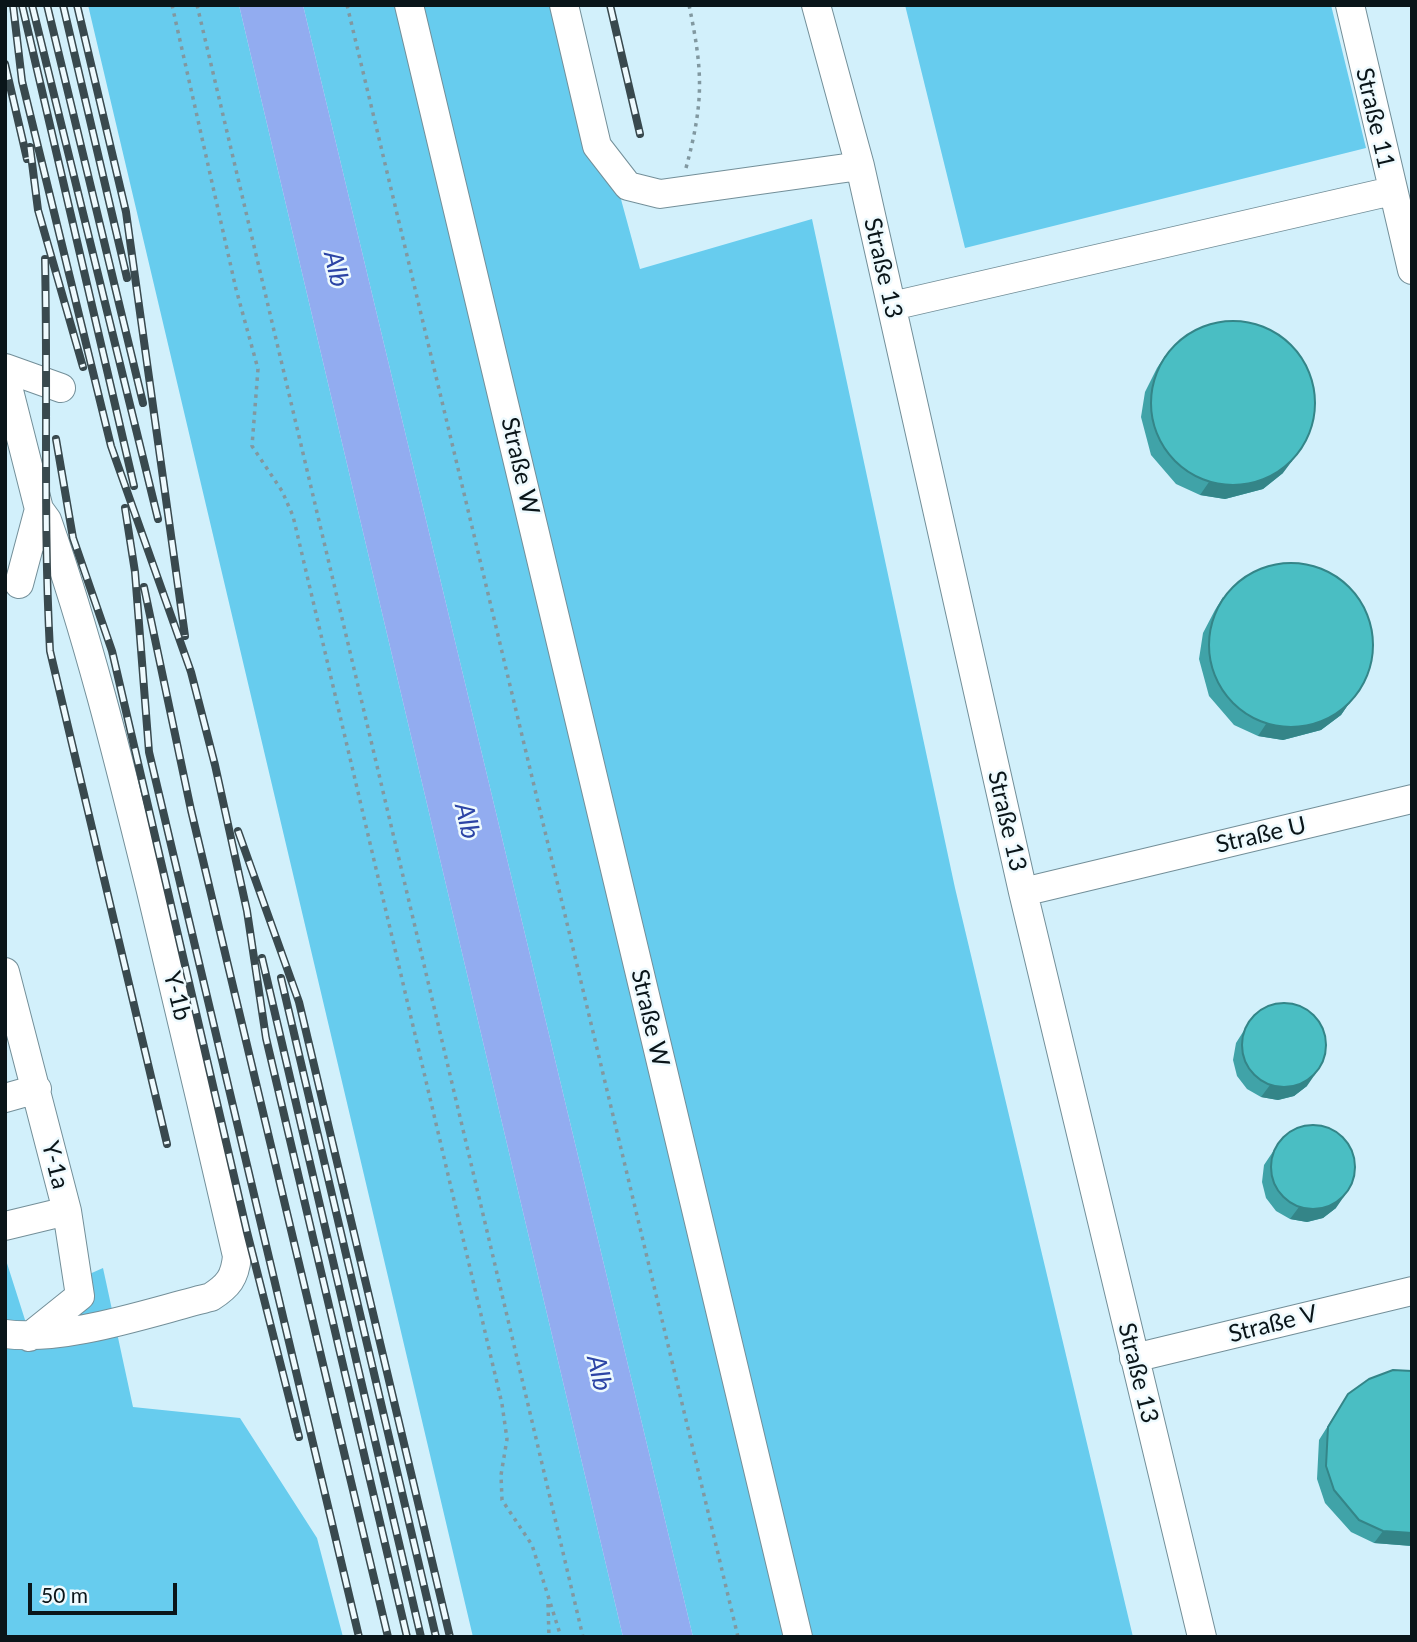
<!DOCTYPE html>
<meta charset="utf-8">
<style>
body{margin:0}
#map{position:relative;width:1417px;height:1642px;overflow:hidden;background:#d2f0fb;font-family:Lato,sans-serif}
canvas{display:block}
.frame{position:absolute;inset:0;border:7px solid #0a1519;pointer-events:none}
.scale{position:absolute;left:28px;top:1583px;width:149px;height:32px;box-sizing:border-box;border:4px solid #0a1519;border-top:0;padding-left:9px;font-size:21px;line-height:24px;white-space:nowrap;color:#0a1519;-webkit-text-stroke:5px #eefafe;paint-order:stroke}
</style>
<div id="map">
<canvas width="1417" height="1642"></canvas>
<div class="frame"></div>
<div class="scale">50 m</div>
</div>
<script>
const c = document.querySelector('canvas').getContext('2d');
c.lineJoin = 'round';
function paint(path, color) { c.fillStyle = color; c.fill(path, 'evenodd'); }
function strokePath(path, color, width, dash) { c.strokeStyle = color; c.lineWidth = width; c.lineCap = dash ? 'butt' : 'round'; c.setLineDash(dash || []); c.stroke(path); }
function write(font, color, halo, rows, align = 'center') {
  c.font = font + ' Lato,sans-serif'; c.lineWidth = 5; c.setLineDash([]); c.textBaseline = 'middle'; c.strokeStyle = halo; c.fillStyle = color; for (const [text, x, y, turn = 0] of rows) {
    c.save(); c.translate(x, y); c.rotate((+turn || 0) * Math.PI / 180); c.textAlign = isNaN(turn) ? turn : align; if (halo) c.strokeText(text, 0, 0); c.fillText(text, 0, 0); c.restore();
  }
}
paint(new Path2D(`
 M 88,5 L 239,5 L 623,1637 L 473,1637 Z
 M 303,5 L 568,5 L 640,269 L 812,219 L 955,888 L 1133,1637 L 693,1637 Z
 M 905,5 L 1331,5 L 1366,148 L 965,248 Z
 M 5,1257 L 26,1323 L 85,1276 L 103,1268 L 133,1407 L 240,1418 L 317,1538 L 343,1637 L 5,1637 Z`), '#67ccee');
paint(new Path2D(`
 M 239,5 L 303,5 L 693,1637 L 623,1637 Z`), '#92acf0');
const minor = new Path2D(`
 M 409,5 L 798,1637
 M 564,5 L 597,146 L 628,186 L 660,194 L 860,166
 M 816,5 L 860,166 L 1023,892 L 1202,1637
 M 1350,5 L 1412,270
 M 892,306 L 1392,191
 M 5,368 L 61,388
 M 5,375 L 39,509 L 19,584
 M 1023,892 L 1412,799
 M 5,972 L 67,1211 L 80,1296 L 29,1337
 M 5,1098 L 37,1089
 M 5,1226 L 67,1211
 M 5,1334 C 66,1342 150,1312 211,1297 C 228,1286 235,1278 237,1256 C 209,1134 180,1013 151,891 C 120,766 90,642 47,520 L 39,509
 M 1134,1358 L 1412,1291`);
strokePath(minor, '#738f99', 30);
strokePath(new Path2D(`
 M 172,5 L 236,289 L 258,369 L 252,446 L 282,491 L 293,516 L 502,1404 L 507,1439 L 501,1475 L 502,1500 L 532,1545 L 561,1637
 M 197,5 L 583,1637
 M 347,5 L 738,1637
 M 686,168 C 704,101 703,72 689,5
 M 548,1604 L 549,1637`), '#8198a0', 3.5, [3.5, 5]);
strokePath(minor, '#fff', 28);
const rail = new Path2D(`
 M 13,5 L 22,81 L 111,446 L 191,672 L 215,765 L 247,911 L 266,1038 L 407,1637
 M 22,5 L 134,486
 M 32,5 L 158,519
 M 47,5 L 143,403
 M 63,5 L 127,278
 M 77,5 L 126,212 L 185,636
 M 610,5 L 640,134
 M 5,64 L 27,159
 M 30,147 L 38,210 L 83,367
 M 45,259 C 48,390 43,521 50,651 L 167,1144
 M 56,439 L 73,538 L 112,651 L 247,1232 L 299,1437
 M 125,508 L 135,572 L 149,752 L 359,1637
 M 144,587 L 191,810 L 388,1637
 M 238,831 L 299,1002 L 450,1637
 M 262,958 L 421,1637
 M 281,978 L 436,1637`);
strokePath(rail, '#39494e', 8);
strokePath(rail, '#eefafe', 5, [16]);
paint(new Path2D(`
 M 1165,356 L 1283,473 L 1263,489 L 1225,499 L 1200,495 L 1176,484 L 1151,455 L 1141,417 L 1145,392 L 1157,368 Z
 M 1223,597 L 1350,702 L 1341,715 L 1321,730 L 1283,740 L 1258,736 L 1234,725 L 1209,696 L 1199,659 L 1203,633 L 1215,610 Z
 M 1253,1016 L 1307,1086 L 1294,1096 L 1278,1100 L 1261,1097 L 1247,1089 L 1237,1076 L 1233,1060 L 1236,1043 Z
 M 1282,1138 L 1336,1208 L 1323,1218 L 1307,1222 L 1290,1219 L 1276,1211 L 1266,1198 L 1262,1182 L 1264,1165 Z
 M 1348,1394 L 1412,1546 L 1374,1543 L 1351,1532 L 1325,1503 L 1317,1479 L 1319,1440 Z`), '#40a3a8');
paint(new Path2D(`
 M 1292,461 L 1283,473 L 1263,489 L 1225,499 L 1200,495 L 1209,482 Z
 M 1350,702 L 1341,715 L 1321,730 L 1283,740 L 1258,736 L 1266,724 Z
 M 1316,1073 L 1307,1086 L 1294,1096 L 1278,1100 L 1261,1097 L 1270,1085 Z
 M 1345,1195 L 1336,1208 L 1323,1218 L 1307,1222 L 1290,1219 L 1299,1207 Z
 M 1383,1531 L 1412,1533 L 1412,1546 L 1374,1543 Z`), '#348588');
const building = new Path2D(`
 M1151 403a82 82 0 1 1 164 0a82 82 0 1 1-164 0Z
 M1209 645a82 82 0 1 1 164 0a82 82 0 1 1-164 0Z
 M1242 1045a42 42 0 1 1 84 0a42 42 0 1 1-84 0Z
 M1271 1167a42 42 0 1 1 84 0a42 42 0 1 1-84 0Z
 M 1393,1370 L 1412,1371 L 1412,1533 L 1383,1531 L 1359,1520 L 1334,1490 L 1326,1466 L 1328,1427 L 1348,1394 L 1369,1379 Z`);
paint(building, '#4abec3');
strokePath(building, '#348588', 2);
write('24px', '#0a1519', '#eefafe', [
 ["Straße 11",1375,118,77],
 ["Straße 13",883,268,77],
 ["Straße W",520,466,77],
 ["Straße 13",1007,821,77],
 ["Straße U",1261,835,-13],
 ["Y-1b",177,996,76],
 ["Straße W",650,1018,77],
 ["Y-1a",55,1165,76],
 ["Straße V",1273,1324,-14],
 ["Straße 13",1138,1373,76]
]);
write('italic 26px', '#2b44a5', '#eefafe', [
 ["Alb",336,269,77],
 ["Alb",467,821,77],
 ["Alb",599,1373,77]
]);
</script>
